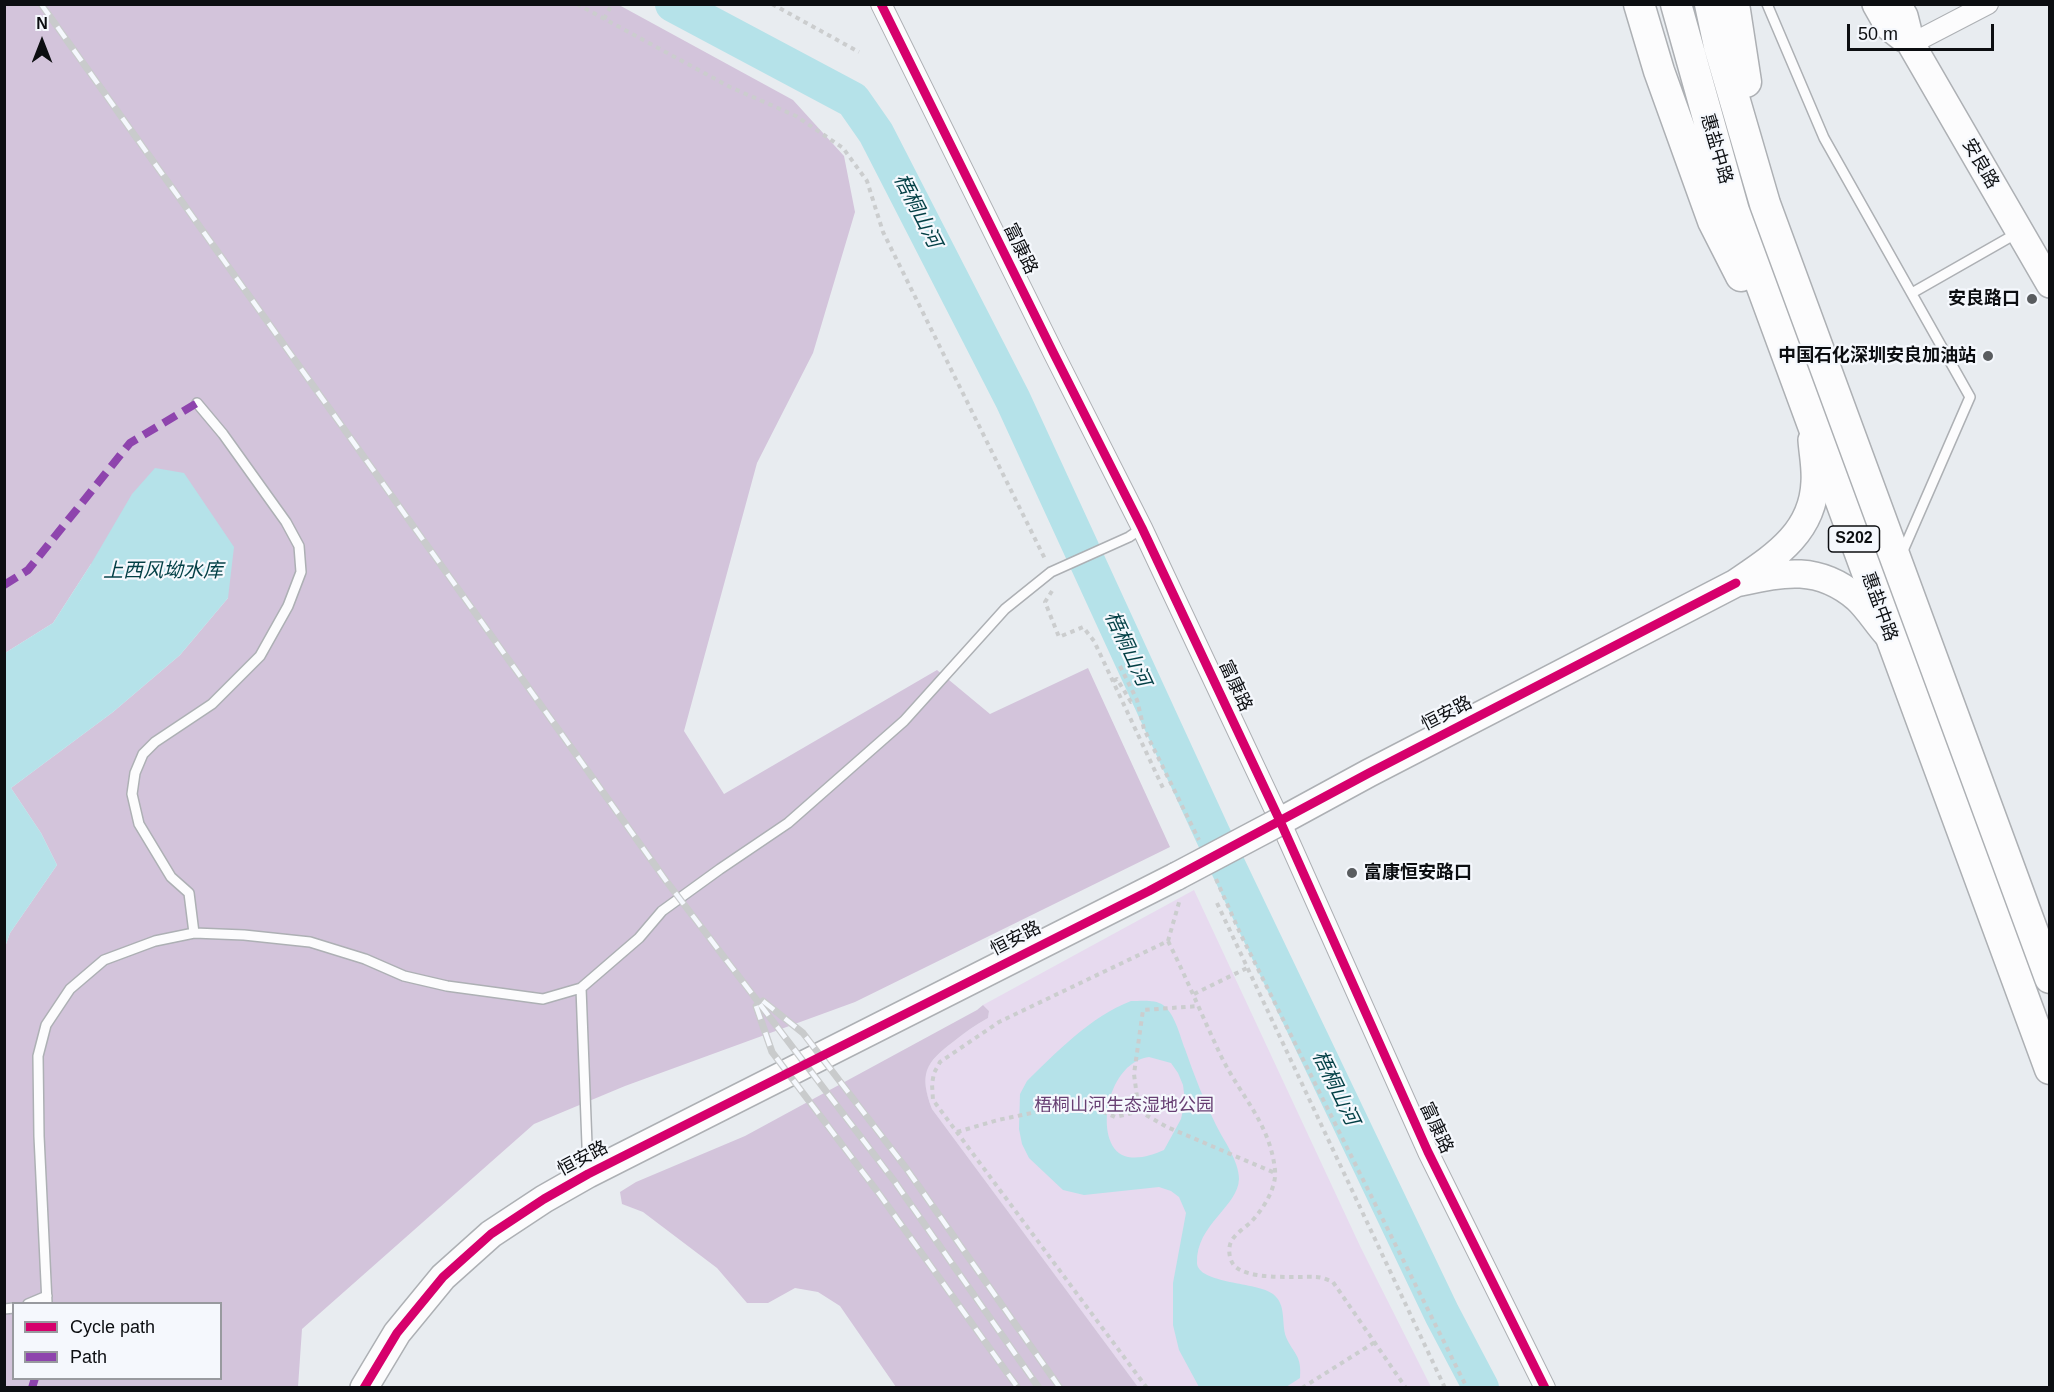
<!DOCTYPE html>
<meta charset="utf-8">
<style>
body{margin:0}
#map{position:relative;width:2054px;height:1392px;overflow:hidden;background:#e8ecf0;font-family:Arial,sans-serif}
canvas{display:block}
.frame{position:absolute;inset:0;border:6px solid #0c0e11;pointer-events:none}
.legend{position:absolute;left:12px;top:1302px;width:210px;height:78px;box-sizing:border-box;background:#f5f8fd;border:2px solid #989a9f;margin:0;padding:8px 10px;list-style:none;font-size:18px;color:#0c0e11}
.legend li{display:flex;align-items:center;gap:12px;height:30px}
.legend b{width:30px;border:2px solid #989a9f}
.north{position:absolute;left:12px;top:12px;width:60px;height:60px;-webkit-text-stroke:4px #f5f8fd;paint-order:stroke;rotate:0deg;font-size:16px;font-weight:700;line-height:24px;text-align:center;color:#0c0e11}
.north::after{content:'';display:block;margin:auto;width:21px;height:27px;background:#0c0e11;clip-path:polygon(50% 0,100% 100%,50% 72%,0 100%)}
.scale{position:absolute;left:1847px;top:24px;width:147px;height:27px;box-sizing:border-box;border:3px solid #0c0e11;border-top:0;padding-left:8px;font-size:18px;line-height:21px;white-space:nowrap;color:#0c0e11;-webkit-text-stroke:4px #f5f8fd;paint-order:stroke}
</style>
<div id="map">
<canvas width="2054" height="1392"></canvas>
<div class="frame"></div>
<ul class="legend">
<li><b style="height:8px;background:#d6006c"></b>Cycle path</li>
<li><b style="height:8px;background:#8e44ad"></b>Path</li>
</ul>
<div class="north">N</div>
<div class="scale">50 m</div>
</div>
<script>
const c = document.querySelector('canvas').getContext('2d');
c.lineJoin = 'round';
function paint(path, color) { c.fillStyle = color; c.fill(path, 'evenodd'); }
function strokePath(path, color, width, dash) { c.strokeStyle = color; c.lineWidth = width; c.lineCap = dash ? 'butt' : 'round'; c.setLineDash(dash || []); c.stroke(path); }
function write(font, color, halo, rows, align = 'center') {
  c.font = font + ' Arial,"Noto Sans SC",sans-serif'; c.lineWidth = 4.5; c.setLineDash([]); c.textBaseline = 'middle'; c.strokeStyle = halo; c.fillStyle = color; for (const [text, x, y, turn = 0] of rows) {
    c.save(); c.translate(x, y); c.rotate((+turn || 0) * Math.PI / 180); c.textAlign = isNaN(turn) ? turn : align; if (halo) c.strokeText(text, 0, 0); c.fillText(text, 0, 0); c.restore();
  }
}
paint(new Path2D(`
 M 1194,890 L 1360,1246 L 1431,1387 L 1138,1387 L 932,1109 C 919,1075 924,1064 953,1042 C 964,1033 975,1025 988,1018 L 989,1011 L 983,1005 Z`), '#e7daef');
paint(new Path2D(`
 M 5,5 L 619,5 L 793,100 L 844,156 L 855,212 L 813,353 L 757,463 L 684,731 L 724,794 L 937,670 L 990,714 L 1088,668 L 1170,847 L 855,1002 L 625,1086 L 534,1124 L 302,1329 L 298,1387 L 5,1387 L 5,947 L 10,933 L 57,865 L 41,833 L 11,788 L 113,712 L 180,655 L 228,598 L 91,564 L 53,623 L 5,653 ZM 14,1304 L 220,1304 L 220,1378 L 14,1378 Z
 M 983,1005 L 989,1011 L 988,1018 C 975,1025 964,1033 953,1042 C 925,1063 919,1074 932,1109 L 1138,1387 L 896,1387 L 840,1306 L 818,1292 L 795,1288 L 768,1303 L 747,1303 L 717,1268 L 643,1212 L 622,1204 L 620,1192 L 636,1182 L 745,1136 L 977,1010 Z`), '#d3c4db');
paint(new Path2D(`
 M 155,468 L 184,473 L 234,547 L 228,598 L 180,655 L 113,712 L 11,788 L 41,833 L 57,865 L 10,933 L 5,947 L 5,653 L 53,623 L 91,564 L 132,494 Z
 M 1131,1001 C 1140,1001 1155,999 1163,1005 C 1175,1014 1180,1036 1185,1049 C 1194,1075 1204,1101 1216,1125 C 1224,1141 1239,1161 1239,1179 C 1238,1207 1196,1224 1197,1263 C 1198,1284 1258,1282 1273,1294 C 1287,1305 1281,1323 1286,1337 C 1294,1355 1302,1355 1300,1378 L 1286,1387 L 1199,1387 L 1179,1350 L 1173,1325 L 1173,1283 L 1186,1213 L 1179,1197 L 1171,1191 L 1159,1187 L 1084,1195 L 1063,1190 L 1029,1158 L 1022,1144 L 1019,1129 L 1020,1094 L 1027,1081 C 1058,1051 1090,1017 1131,1001 ZM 1149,1057 L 1171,1063 L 1178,1073 L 1183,1085 L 1185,1101 L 1181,1119 L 1164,1150 C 1152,1155 1141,1159 1128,1157 C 1092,1150 1104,1063 1149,1057 Z`), '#b5e2e9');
strokePath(new Path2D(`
 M 673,4 L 853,100 L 876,133 L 1013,400 L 1212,833 L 1442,1314 L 1481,1388`), '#b5e2e9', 36);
const lane = new Path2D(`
 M 1767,4 L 1824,138 L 1970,397 L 1902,553
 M 1912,293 L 2019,232
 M 194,933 L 189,893 L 171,877 L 139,824 L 132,794 L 135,773 L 143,754 L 155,742 L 212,704 L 260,656 L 288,606 L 301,572 L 299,546 L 286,522 L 223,434 L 197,403
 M 581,988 L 588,1171
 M 47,1303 L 39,1136 L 38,1056 L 46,1025 L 70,989 L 104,960 L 155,941 L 194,933 L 244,935 L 310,942 L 365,959 L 404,976 L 447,986 L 543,999 L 581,988 L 639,938 L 662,911 L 720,869 L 788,823 L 904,721 L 1005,609 L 1051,572 L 1129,537 L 1142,528
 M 28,1304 L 47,1296
 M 4,1309 L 14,1308`);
const street = new Path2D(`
 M 881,4 L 1054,354 L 1142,528 L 1280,821 L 1428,1152 L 1545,1388
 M 1911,44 L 1988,4`);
const secondary = new Path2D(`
 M 1876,4 L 1889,27 L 1903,38
 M 1897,4 L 1904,16 L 1911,44 L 2050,284
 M 1812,440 C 1813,454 1816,468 1815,482 C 1813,533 1774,557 1736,583 C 1782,573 1817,564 1857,598 C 1868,608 1877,623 1887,634
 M 1279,822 L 1369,773 L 1736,583
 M 364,1388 L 397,1333 L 443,1277 L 491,1234 L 544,1199 L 588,1174 L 1177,876`);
const primary = new Path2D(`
 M 1639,4 L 1659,71 L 1713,221 L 1741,276
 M 1676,4 L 1734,211 L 2050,1069
 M 1710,4 L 1719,46 L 1765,204 L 2050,978
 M 1734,4 L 1746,82`);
strokePath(lane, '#adb0b4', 12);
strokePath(street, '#adb0b4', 22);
strokePath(secondary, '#adb0b4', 30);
strokePath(primary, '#adb0b4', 33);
strokePath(new Path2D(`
 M 577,4 L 730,87 L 796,116 L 843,148 L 867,181 L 883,232 L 1046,561
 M 772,4 L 859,52
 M 604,19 L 612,4
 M 1052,591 L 1045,602 L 1059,637 L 1083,627 L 1094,641 L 1163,788
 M 1120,666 L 1137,700 L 1144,729 L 1199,840
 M 1113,681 L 1117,679 L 1131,702 L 1137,700
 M 1216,879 L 1240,933 L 1467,1388
 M 1217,903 L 1445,1388
 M 1168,941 C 1187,979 1203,1018 1221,1056 C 1241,1097 1270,1123 1275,1170 C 1277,1188 1262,1211 1250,1223 C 1244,1228 1234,1235 1231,1242 C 1228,1248 1229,1258 1233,1264 C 1245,1281 1296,1276 1316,1277 C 1322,1277 1328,1280 1333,1282 L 1406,1388
 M 1194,994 L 1249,967
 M 1137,1097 L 1134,1074 L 1143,1010 L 1199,1006
 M 1146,1115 L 1167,1127 L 1275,1173
 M 957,1132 L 998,1120 L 1046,1110 L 1074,1099 L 1115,1117 L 1132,1113
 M 1147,1388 L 933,1100 L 932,1084 L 934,1073 L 940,1062 L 999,1022 L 1168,941 L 1180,899
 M 1302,1388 L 1375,1342`), '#cbcdce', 4, [4.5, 4.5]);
strokePath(lane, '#fcfcfd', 9);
strokePath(street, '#fcfcfd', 20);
strokePath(secondary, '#fcfcfd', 27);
strokePath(primary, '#fcfcfd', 30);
const rail = new Path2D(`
 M 41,4 L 667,882 L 895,1182 L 1039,1388
 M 763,1001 L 803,1033 L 906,1168 L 1060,1388
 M 756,1006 L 772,1052 L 880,1195 L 1018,1388`);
strokePath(rail, '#c9cbcc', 7);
strokePath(rail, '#f5f8fd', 4.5, [14]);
const secondaryBridge = new Path2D(`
 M 1177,876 L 1279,822`);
strokePath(secondaryBridge, '#adb0b4', 30, []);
strokePath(secondaryBridge, '#fcfcfd', 27);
strokePath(new Path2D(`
 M 4,585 L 28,570 L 130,443 L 197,403
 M 47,1304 L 47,1303
 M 32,1388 L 35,1378`), '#8e44ad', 8, [15, 8]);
strokePath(new Path2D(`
 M 881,4 L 1054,354 L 1142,528 L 1280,821 L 1428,1152 L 1545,1388
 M 364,1388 L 397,1333 L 443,1277 L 491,1234 L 544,1199 L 588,1174 L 1149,891 L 1369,773 L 1736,583`), '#d6006c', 9);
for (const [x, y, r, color] of [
 [2032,299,6,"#595c5f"],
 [1988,356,6,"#595c5f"],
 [1352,873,6,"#595c5f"]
]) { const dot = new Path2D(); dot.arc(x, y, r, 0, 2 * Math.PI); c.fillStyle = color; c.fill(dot); strokePath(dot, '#f5f8fd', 2); }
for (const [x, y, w] of [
 [1854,539,51]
]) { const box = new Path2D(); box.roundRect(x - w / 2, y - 13, w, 26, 4.5); c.fillStyle = '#f5f8fd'; c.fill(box); strokePath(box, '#0c0e11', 1.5); }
write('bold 16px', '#0c0e11', null, [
 ["S202",1854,539]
]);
write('18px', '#0c0e11', '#f5f8fd', [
 ["惠盐中路",1716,149,74],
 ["安良路",1980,164,60],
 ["富康路",1020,249,64],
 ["惠盐中路",1879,607,70],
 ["富康路",1235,686,65],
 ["恒安路",1447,714,-27],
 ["恒安路",1016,939,-27],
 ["富康路",1436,1128,65],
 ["恒安路",583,1159,-28]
]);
write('bold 18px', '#0c0e11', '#f5f8fd', [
 ["安良路口",2020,299],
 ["中国石化深圳安良加油站",1976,356],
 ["富康恒安路口",1364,873,"left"]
], 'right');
write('18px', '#673f73', '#f5f8fd', [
 ["梧桐山河生态湿地公园",1124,1106]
]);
write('italic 20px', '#023f45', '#f5f8fd', [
 ["梧桐山河",917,211,63],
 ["上西风坳水库",163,571],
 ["梧桐山河",1127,649,65],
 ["梧桐山河",1335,1088,64]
]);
</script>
